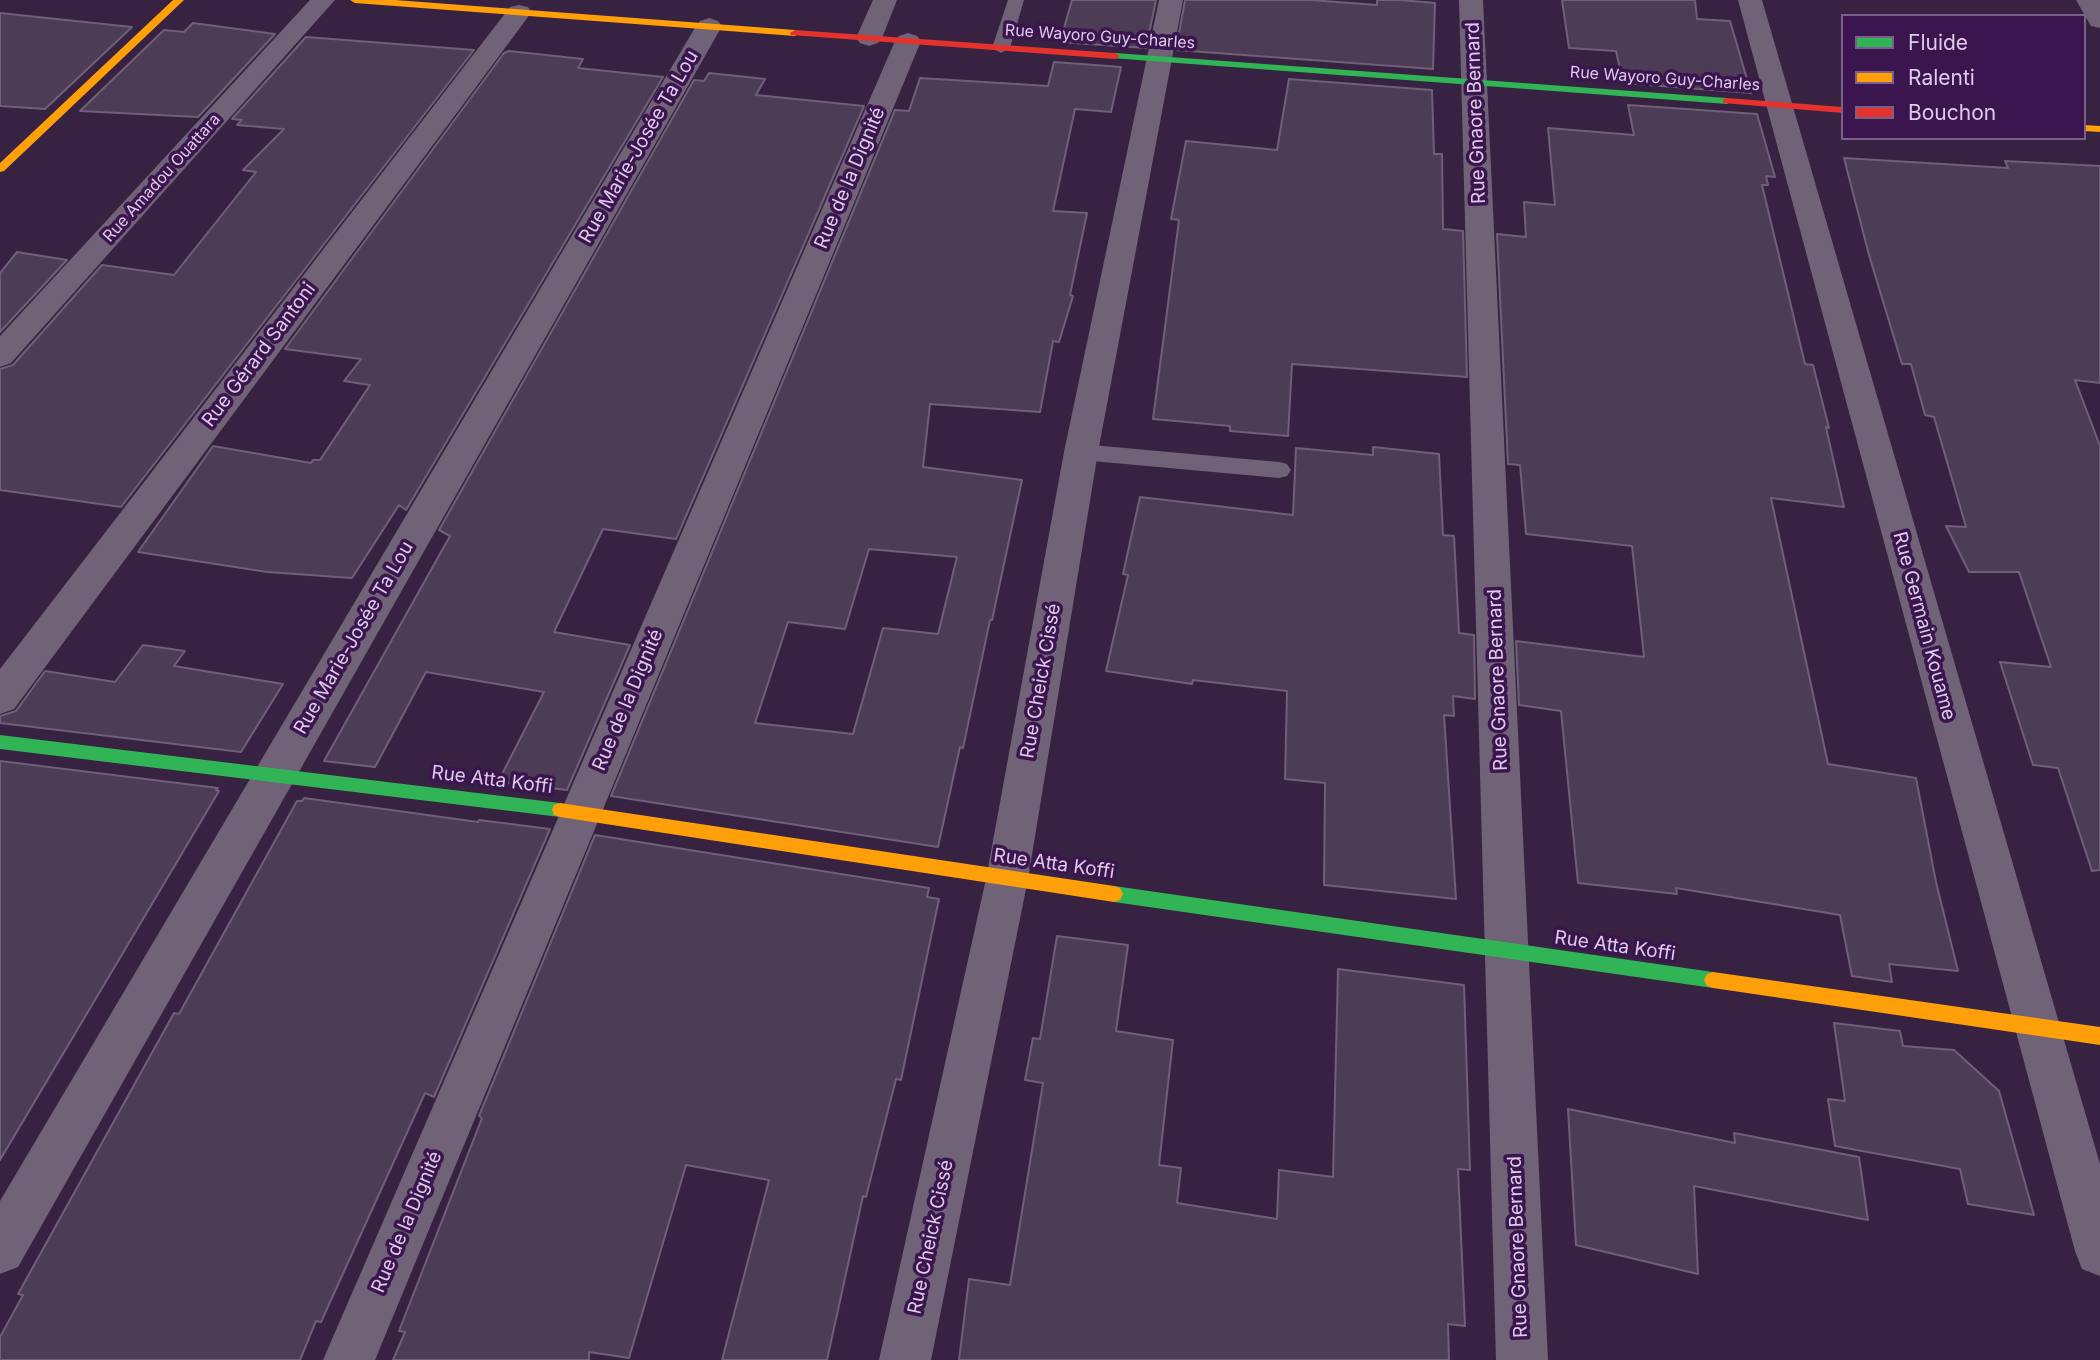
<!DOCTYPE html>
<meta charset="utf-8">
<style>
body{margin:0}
#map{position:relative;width:2100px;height:1360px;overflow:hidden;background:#372341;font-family:Inter,sans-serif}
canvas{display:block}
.legend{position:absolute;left:1841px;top:14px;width:245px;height:126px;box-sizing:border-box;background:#3b164e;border:2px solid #7c5e8d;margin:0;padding:9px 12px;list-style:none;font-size:21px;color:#decaeb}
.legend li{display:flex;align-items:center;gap:14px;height:35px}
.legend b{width:35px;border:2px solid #7c5e8d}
</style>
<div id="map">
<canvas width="2100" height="1360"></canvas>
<ul class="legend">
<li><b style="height:9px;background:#30b455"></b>Fluide</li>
<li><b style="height:9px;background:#ff9f0a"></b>Ralenti</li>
<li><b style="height:9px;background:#e5322d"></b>Bouchon</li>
</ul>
</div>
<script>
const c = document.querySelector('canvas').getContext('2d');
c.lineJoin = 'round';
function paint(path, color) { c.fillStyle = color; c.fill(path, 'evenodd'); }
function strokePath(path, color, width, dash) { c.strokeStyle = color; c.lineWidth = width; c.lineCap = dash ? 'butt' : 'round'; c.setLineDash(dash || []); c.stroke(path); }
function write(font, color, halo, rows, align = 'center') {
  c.font = font + ' Inter,sans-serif'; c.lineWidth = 7; c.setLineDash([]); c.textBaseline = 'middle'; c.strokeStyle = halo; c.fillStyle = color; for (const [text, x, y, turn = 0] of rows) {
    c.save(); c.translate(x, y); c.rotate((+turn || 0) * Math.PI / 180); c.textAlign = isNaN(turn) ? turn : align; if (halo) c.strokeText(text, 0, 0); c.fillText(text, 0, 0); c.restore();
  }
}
const building = new Path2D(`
 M 1072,0 L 1156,0 L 1146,48 L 1060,42 Z
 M 1185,0 L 1311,0 L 1377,5 L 1377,0 L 1400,0 L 1435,3 L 1433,69 L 1176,50 Z
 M 1562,0 L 1695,0 L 1697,19 L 1730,21 L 1751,93 L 1623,83 L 1616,51 L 1569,48 Z
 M 0,13 L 132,27 L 45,109 L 0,106 Z
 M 193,23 L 275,34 L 198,117 L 80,111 L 164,30 L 184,32 Z
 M 306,37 L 474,50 L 121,507 L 0,490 L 0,369 L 13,365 L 102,265 L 174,275 L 256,172 L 243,170 L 284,129 L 237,125 L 242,120 L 232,119 Z
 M 509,51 L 583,59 L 578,68 L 663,77 L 406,510 L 399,505 L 352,578 L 267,572 L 138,552 L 213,446 L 311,463 L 313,460 L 320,460 L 370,385 L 344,381 L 361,359 L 285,349 L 504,53 Z
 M 1054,62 L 1121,67 L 1111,112 L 1075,109 L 1053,211 L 1087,213 L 1070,295 L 1073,296 L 1059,342 L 1053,341 L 1040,412 L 930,404 L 923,467 L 1022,480 L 992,620 L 990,620 L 963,748 L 960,747 L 938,847 L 611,796 L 895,110 L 909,111 L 920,78 L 1048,86 ZM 869,549 L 957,557 L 938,634 L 883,628 L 853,734 L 755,723 L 788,622 L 845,629 Z
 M 709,73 L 765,79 L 756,95 L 864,106 L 676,539 L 603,529 L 554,632 L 630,645 L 567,790 L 498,782 L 544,692 L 426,672 L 375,767 L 324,761 L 450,536 L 439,530 L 694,80 L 704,81 Z
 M 1289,79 L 1432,90 L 1434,154 L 1442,154 L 1443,229 L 1463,231 L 1467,377 L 1292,364 L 1288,436 L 1230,431 L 1230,426 L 1153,419 L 1179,220 L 1171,219 L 1186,141 L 1277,150 Z
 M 1628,105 L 1757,114 L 1775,177 L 1766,176 L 1768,185 L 1762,185 L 1805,364 L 1813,365 L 1829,428 L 1826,427 L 1844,507 L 1771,498 L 1828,764 L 1916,778 L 1936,882 L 1958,971 L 1889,964 L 1892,982 L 1852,976 L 1840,915 L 1676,888 L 1677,894 L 1578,883 L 1561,711 L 1519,705 L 1516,641 L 1644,657 L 1632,546 L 1526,534 L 1520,465 L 1508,464 L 1497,234 L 1526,237 L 1524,202 L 1555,205 L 1548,128 L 1634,135 Z
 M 1844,158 L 2008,168 L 2005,161 L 2100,166 L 2100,383 L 2075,380 L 2100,446 L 2100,870 L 2092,871 L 2058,768 L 2033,765 L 2000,662 L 2051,667 L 2019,572 L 1969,572 L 1946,526 L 1966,527 L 1934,417 L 1925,415 L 1911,364 L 1902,364 L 1869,255 Z
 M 17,252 L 67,260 L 0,332 L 0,273 Z
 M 1373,447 L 1439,454 L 1443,535 L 1454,536 L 1459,633 L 1474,635 L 1475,699 L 1453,696 L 1454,716 L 1444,715 L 1456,899 L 1324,885 L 1325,783 L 1285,779 L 1287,691 L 1193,680 L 1192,684 L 1106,671 L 1128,575 L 1123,574 L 1140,497 L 1293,515 L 1296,448 L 1373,455 Z
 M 143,645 L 185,651 L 174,666 L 283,684 L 241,752 L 0,723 L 0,716 L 16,711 L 45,671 L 115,682 Z
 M 0,761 L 218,788 L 216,790 L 219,791 L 0,1160 Z
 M 304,798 L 478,822 L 479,820 L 550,829 L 434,1097 L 425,1093 L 321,1322 L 316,1321 L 300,1360 L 0,1360 L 0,1337 L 23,1295 L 18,1294 L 174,1013 L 179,1014 L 297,801 L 302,801 Z
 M 595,835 L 929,888 L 927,897 L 939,899 L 901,1080 L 896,1079 L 866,1197 L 863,1196 L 827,1360 L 722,1360 L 769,1180 L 686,1165 L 629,1358 L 589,1352 L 589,1360 L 393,1360 L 405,1332 L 399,1331 L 482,1118 L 479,1116 Z
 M 1057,936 L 1128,945 L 1116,1031 L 1173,1040 L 1159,1165 L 1181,1168 L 1177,1203 L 1277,1219 L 1279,1170 L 1333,1177 L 1338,969 L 1464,985 L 1470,1170 L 1458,1169 L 1465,1326 L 1448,1324 L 1449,1360 L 959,1360 L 969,1279 L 1010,1285 L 1043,1083 L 1025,1080 L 1033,1038 L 1040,1039 Z
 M 1834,1023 L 1900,1031 L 1903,1046 L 1954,1050 L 1999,1091 L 2034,1215 L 1968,1204 L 1960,1169 L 1835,1146 L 1828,1099 L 1845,1101 Z
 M 1568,1109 L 1735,1143 L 1734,1133 L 1859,1157 L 1868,1220 L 1694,1186 L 1698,1274 L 1576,1245 Z`);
paint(building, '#4c3c55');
strokePath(building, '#705f79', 2);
paint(new Path2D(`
 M 1008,0 L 1024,0 L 1010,48 L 1001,53 L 992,48 Z
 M 1081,444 L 1279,462 L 1287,464 L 1291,470 L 1287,476 L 1279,478 L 1081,460 L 1073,458 L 1069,452 L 1073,446 Z`), '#706377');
paint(new Path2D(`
 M 310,0 L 335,0 L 11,363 L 0,367 L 0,336 Z
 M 873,0 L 897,0 L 882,38 L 878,43 L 869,46 L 860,43 L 856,38 Z
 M 1159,0 L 1183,0 L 1098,452 L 1028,879 L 931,1360 L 879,1360 L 986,879 L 1064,452 Z
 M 1459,0 L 1483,0 L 1548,1360 L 1496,1360 Z
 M 1738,0 L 1762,0 L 2100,1164 L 2100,1276 L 2082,1269 L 2075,1251 Z
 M 2076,0 L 2100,0 L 2100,28 L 2091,26 Z
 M 519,5 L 528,7 L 531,12 L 528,17 L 14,709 L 0,714 L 0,669 L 510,7 Z
 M 709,18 L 718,21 L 722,26 L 18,1267 L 0,1274 L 0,1201 L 696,26 L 700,21 Z
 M 908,33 L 917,36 L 921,41 L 375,1360 L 323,1360 L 895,41 L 899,36 Z`), '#706377');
paint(new Path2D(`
 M 1115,53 L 1727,98 L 1732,101 L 1727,104 L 1111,58 L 1111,54 Z
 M 0,735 L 560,803 L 566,805 L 568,810 L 566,815 L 560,817 L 0,749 Z
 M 1114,886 L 1713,972 L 1719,974 L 1722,980 L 1719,986 L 1713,988 L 1114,902 L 1108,900 L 1105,894 L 1108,888 Z`), '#30b455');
paint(new Path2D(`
 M 173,0 L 184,0 L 4,171 L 0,172 L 0,163 Z
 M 350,0 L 395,0 L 795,30 L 800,33 L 795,36 L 355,3 Z
 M 2084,125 L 2100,126 L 2100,132 L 2084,131 Z
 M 560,803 L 1114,886 L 1120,888 L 1123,894 L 1120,900 L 1114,902 L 560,817 L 554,815 L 552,810 L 554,805 Z
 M 1713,972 L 2100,1027 L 2100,1045 L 1713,988 L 1707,986 L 1704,980 L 1707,974 Z`), '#ff9f0a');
paint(new Path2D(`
 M 795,30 L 1115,53 L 1120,56 L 1115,59 L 791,35 L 790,33 Z
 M 1727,98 L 1843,107 L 1843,113 L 1723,103 L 1723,99 Z`), '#e5322d');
write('16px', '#decaeb', '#3b164e', [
 ["Rue Wayoro Guy-Charles",1100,37,4],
 ["Rue Wayoro Guy-Charles",1665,79,4],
 ["Rue Amadou Ouattara",162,178,-48]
]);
write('19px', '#decaeb', '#3b164e', [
 ["Rue Gnaore Bernard",1476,113,-92],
 ["Rue Marie-Josée Ta Lou",639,147,-60],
 ["Rue de la Dignité",850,178,-67],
 ["Rue Gérard Santoni",259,355,-53],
 ["Rue Germain Kouame",1924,626,75],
 ["Rue Marie-Josée Ta Lou",354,638,-60],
 ["Rue Gnaore Bernard",1498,680,-92],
 ["Rue Cheick Cissé",1041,681,-80],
 ["Rue de la Dignité",628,700,-67],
 ["Rue Atta Koffi",492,780,7],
 ["Rue Atta Koffi",1054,864,8],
 ["Rue Atta Koffi",1615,946,8],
 ["Rue de la Dignité",407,1222,-67],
 ["Rue Cheick Cissé",931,1237,-78],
 ["Rue Gnaore Bernard",1518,1247,-92]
]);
</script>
